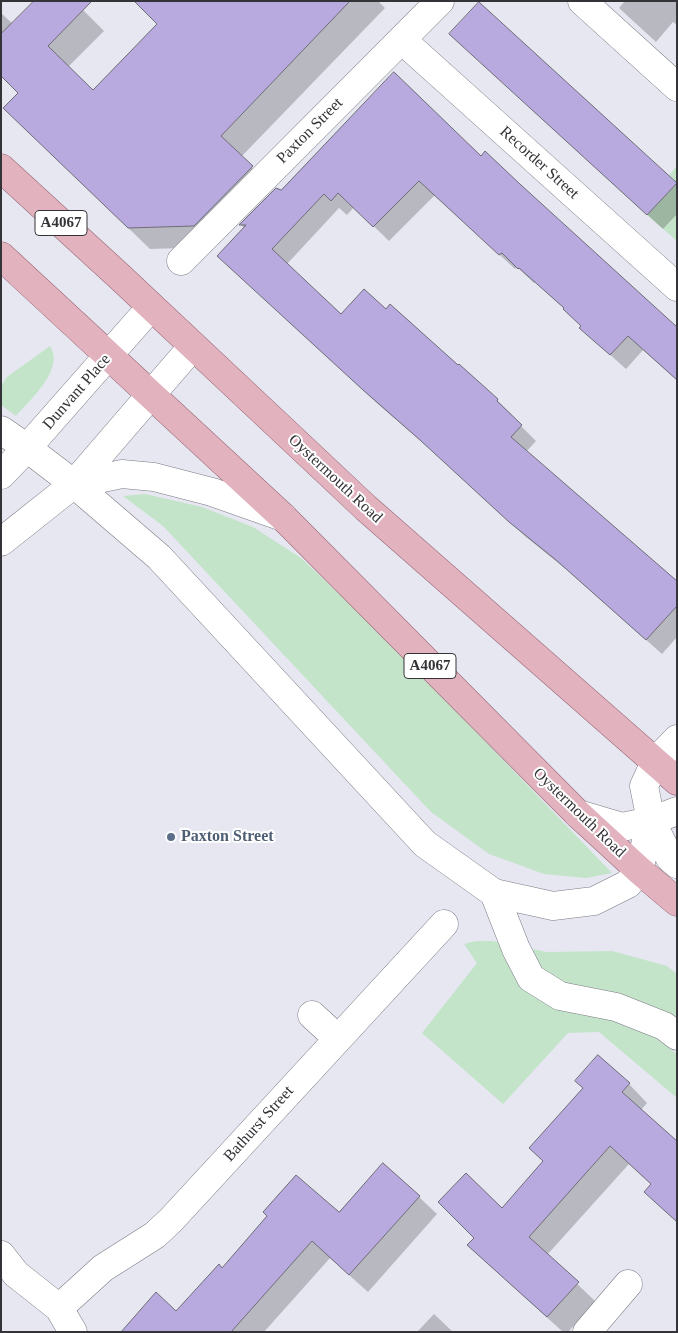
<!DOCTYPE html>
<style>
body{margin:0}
#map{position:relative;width:678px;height:1333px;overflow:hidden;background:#e6e7f1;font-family:Georgia,serif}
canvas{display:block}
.frame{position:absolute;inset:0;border:2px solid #343438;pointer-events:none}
</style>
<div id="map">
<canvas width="678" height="1333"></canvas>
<div class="frame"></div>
</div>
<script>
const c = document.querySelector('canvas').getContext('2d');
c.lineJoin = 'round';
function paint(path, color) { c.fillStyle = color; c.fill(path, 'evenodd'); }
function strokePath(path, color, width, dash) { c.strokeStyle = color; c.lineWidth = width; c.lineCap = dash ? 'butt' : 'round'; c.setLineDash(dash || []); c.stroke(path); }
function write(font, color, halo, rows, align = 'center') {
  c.font = font + ' Georgia,serif'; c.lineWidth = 4; c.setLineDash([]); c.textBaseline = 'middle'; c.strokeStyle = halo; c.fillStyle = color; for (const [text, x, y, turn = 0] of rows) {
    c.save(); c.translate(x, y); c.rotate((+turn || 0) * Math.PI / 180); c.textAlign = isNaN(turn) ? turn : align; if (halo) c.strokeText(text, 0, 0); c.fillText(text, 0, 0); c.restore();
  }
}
paint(new Path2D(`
 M 677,166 L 677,241 L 647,215 L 677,183 L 669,175 Z
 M 50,346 C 65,369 30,400 16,416 L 1,405 L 1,386 L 7,377 Z
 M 145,494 L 202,507 L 253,527 L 301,558 L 385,637 L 612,873 L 586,878 L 544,874 L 489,854 L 431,812 L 163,526 L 123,496 Z
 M 476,941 L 492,941 L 547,952 L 612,951 L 667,966 L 677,974 L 677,1015 L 654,1036 L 677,1054 L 677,1098 L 599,1032 L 568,1033 L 503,1104 L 422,1033 L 477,963 L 464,944 Z`), '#c4e4ca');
paint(new Path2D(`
 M 74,1 L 104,31 L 68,67 L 93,92 L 158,24 L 161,1 L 378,1 L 385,8 L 241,157 L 273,188 L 215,247 L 150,249 L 26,129 L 19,93 L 1,74 L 1,13 L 13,24 Z
 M 625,1 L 677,1 L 677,25 L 673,22 L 656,42 L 619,8 Z
 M 479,3 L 677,184 L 677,214 L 663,229 L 451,34 Z
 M 481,157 L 677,329 L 677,380 L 643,350 L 626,369 L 596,342 L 565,309 L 535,282 L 534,283 L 517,267 L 515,269 L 435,195 L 389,241 L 354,207 L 347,215 L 339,208 L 287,264 L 341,315 L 386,311 L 497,400 L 512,415 L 511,416 L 536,441 L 526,452 L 677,583 L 677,637 L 662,654 L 573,575 L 526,537 L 437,455 L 379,405 L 219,256 L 244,228 L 241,225 L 282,192 Z
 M 629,1084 L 647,1103 L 641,1110 L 677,1142 L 677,1222 L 646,1192 L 652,1185 L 629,1164 L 547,1255 L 596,1302 L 568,1332 L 563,1332 L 487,1263 L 502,1210 Z
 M 419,1197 L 437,1214 L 368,1292 L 330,1258 L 264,1332 L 140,1332 L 176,1312 L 222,1269 L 339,1214 Z
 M 434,1314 L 453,1332 L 417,1332 Z`), '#0003');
const building = new Path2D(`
 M 34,1 L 92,1 L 48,46 L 93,90 L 157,24 L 134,1 L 350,1 L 221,136 L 253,166 L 194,226 L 128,228 L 3,108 L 18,93 L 1,76 L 1,34 Z
 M 479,2 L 677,183 L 647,215 L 449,34 Z
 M 394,72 L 481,156 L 485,151 L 521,185 L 677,327 L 677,380 L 628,336 L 610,355 L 579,328 L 581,326 L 563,309 L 564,308 L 519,268 L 518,269 L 502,253 L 499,255 L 419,181 L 373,227 L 338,193 L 331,201 L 324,194 L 272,249 L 341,314 L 364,289 L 386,309 L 390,304 L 458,365 L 459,364 L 498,399 L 497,401 L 522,425 L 511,437 L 677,581 L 677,606 L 646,640 L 556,560 L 509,522 L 420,440 L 363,390 L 217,256 L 246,225 L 239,225 L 276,188 L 281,190 Z
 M 598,1055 L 630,1083 L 622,1092 L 677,1141 L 677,1222 L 644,1192 L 651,1184 L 610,1146 L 529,1237 L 579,1282 L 547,1317 L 467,1245 L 474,1238 L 438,1202 L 466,1173 L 502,1208 L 543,1161 L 529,1148 L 583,1088 L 575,1081 Z
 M 383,1163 L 420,1196 L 349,1275 L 312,1241 L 231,1332 L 121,1332 L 156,1292 L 176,1311 L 219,1264 L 222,1268 L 267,1216 L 263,1212 L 296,1175 L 339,1212 Z`);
paint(building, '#b8a9df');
strokePath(building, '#6e6c75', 1);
const minor = new Path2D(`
 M 582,1 L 677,87
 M 402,40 L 677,287
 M 181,261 L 440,1
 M 1,430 L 27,448 L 74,484 L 159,557 L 425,844 L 494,893 L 553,906 L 594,901 L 628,884 L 639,870 L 651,821
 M 1,475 L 27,448 L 151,307
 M 74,484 L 122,474 L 154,477 L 212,492 L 283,517
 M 1,542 L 74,484 L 193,346
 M 677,739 L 655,762 L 644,786 L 651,821 L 670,858 L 677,864
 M 578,814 L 622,827 L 651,821 L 677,811
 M 494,893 L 516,949 L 531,978 L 560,996 L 616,1007 L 664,1026 L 677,1036
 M 312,1015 L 337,1038
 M 1,1255 L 16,1274 L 59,1308 L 73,1332
 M 59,1308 L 103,1268 L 155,1235 L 171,1220 L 444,924
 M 587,1332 L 628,1284`);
const major = new Path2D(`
 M 1,168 L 120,277 L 366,508 L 677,781
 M 1,256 L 283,517 L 578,814 L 639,870 L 677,902`);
strokePath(minor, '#7a7b84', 29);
strokePath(major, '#996674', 29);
strokePath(minor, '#fff', 28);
strokePath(major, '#e2b3bf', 28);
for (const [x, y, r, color] of [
 [171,837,5,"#5c6f8a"]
]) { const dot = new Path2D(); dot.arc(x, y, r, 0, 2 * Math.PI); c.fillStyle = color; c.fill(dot); strokePath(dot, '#fff', 2); }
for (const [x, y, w] of [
 [61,223,52],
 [430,666,52]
]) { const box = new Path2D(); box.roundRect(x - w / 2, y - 12.5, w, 25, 4); c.fillStyle = '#fff'; c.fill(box); strokePath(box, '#343438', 1); }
write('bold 15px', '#343438', null, [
 ["A4067",61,223],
 ["A4067",430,666]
]);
write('16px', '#343438', '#fff', [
 ["Paxton Street",310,131,-45],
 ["Recorder Street",539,163,42],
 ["Dunvant Place",77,392,-49],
 ["Oystermouth Road",335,479,43],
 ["Oystermouth Road",579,813,44],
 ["Bathurst Street",259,1124,-48]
]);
write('bold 16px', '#4e5e75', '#fff', [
 ["Paxton Street",181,837]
], 'left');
</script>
